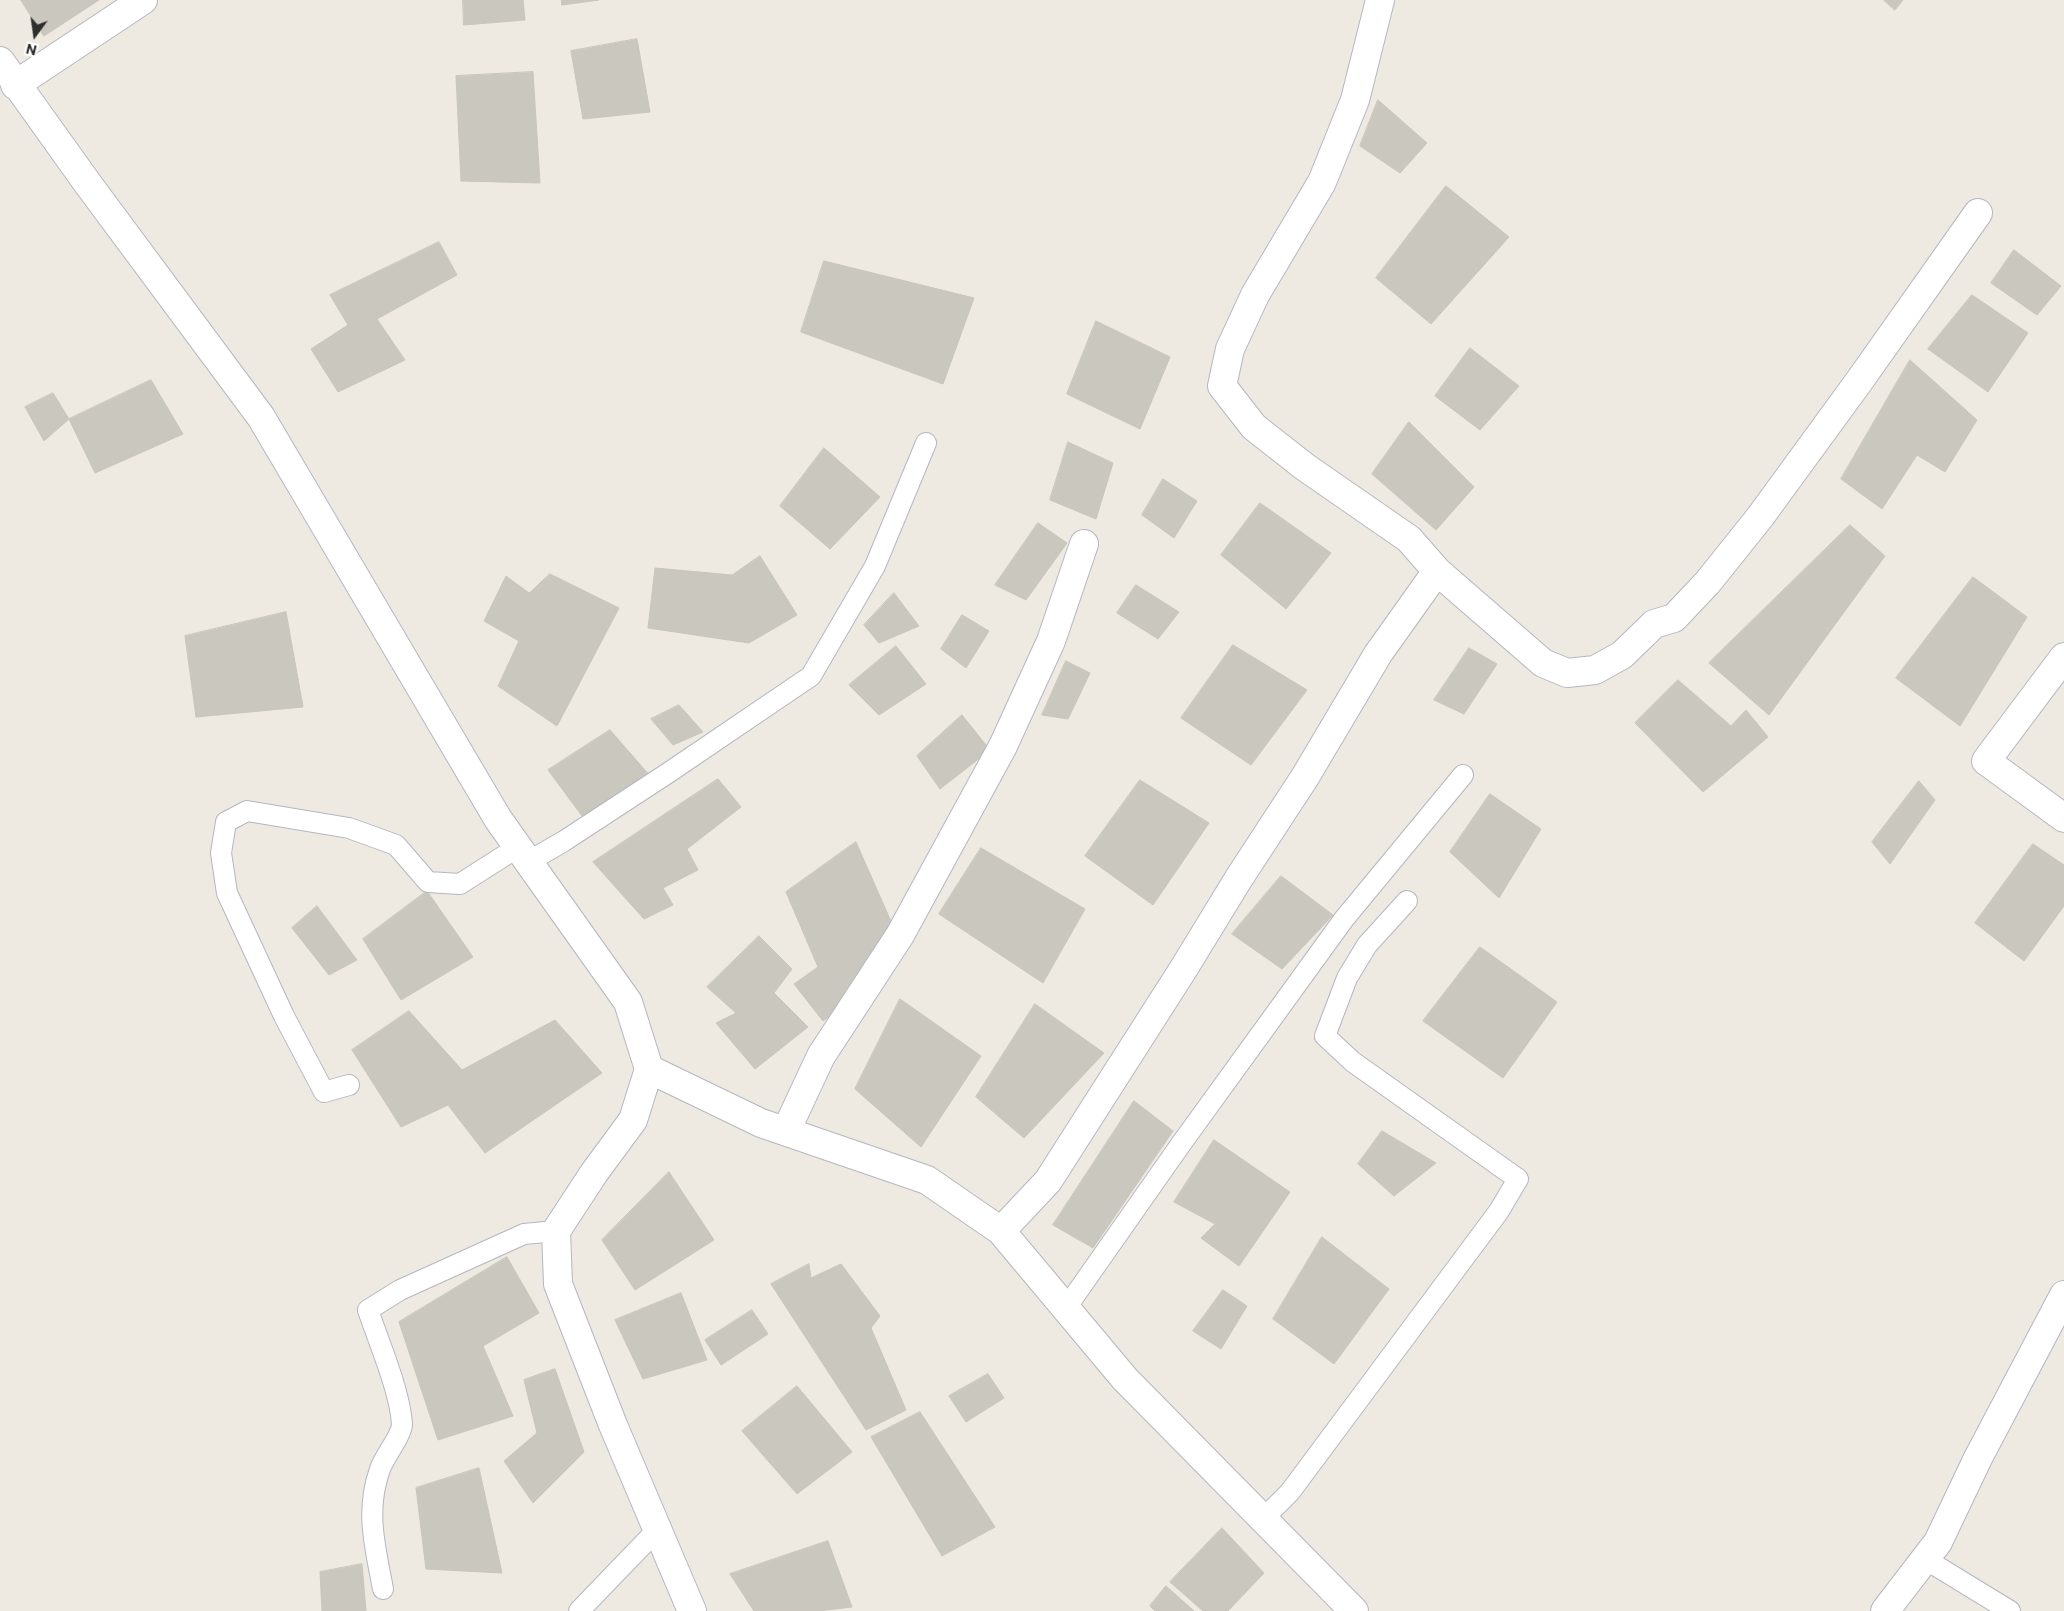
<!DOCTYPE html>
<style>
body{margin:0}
#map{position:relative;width:2064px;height:1611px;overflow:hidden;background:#eee9e1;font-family:Commissioner,sans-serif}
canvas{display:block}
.north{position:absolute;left:10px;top:10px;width:50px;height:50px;-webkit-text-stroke:4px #fff;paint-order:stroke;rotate:194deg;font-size:14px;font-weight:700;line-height:20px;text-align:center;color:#2e2e2e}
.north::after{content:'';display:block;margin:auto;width:18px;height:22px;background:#2e2e2e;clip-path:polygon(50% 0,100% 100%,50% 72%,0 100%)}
</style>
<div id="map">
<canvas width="2064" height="1611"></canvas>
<div class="north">N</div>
</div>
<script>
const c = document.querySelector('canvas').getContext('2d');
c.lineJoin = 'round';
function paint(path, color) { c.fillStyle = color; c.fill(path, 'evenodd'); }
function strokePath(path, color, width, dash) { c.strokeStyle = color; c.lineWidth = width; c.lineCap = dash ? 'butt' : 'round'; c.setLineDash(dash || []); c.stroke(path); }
const building = new Path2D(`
 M 21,0 L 99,0 L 44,36 Z
 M 463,0 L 523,0 L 525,20 L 464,25 Z
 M 562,0 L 599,0 L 562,5 Z
 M 1884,0 L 1903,0 L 1895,10 Z
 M 637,39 L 650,112 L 583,119 L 571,51 Z
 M 533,72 L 540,183 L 461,181 L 456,76 Z
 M 1378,100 L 1427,143 L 1400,173 L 1360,146 Z
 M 1446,186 L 1509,237 L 1431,324 L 1376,278 Z
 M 439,242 L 457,275 L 377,319 L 405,360 L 338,392 L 311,349 L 348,325 L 330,295 Z
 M 2014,250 L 2061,286 L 2037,315 L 1991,283 Z
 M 824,261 L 974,298 L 943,384 L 801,332 Z
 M 1972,295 L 2028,333 L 1988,392 L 1928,349 Z
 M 1096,321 L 1170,357 L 1140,429 L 1067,394 Z
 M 1470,348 L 1519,386 L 1480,430 L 1435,396 Z
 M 1910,360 L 1977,420 L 1945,472 L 1917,455 L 1882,509 L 1841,479 Z
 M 151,380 L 183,434 L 95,473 L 69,419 Z
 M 53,393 L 69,419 L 44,441 L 25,407 Z
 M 1409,422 L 1474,487 L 1436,530 L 1372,474 Z
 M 1068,442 L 1113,463 L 1096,519 L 1050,500 Z
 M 824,448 L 880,497 L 830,549 L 780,506 Z
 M 1163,479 L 1197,501 L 1174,538 L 1142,515 Z
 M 1260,503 L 1331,553 L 1286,609 L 1221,555 Z
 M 1038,523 L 1067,543 L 1026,600 L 995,585 Z
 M 1850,525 L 1885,556 L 1769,715 L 1709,663 Z
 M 760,556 L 797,615 L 749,643 L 648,628 L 655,568 L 732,575 Z
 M 550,574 L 619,608 L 557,726 L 498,686 L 519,641 L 484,621 L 506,576 L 529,593 Z
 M 1973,577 L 2027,617 L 1960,726 L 1896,678 Z
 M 1136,585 L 1179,612 L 1158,639 L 1117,613 Z
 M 894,593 L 919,626 L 879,643 L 864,625 Z
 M 286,612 L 303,707 L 196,717 L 185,636 Z
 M 962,615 L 989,631 L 966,668 L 941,649 Z
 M 1233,645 L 1307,690 L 1251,765 L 1181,718 Z
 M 896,646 L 926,684 L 879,715 L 849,685 Z
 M 1469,648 L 1497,664 L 1464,714 L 1434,700 Z
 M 1066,661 L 1090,673 L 1068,719 L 1042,715 Z
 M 1678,680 L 1731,726 L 1746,710 L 1768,737 L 1703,792 L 1635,723 Z
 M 679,705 L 703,732 L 673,745 L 651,719 Z
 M 962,715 L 990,750 L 940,789 L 917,756 Z
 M 610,730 L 651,777 L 582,816 L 548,770 Z
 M 718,779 L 741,807 L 687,849 L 698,870 L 663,888 L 673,905 L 644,919 L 593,862 Z
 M 1140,780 L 1209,823 L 1153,905 L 1085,856 Z
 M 1919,781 L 1935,800 L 1890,864 L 1872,842 Z
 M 1490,794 L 1541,829 L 1499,898 L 1450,852 Z
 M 856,842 L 893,926 L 843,1007 L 823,1021 L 794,984 L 818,967 L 786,892 Z
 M 2033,844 L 2064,865 L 2064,906 L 2024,961 L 1975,923 Z
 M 981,848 L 1085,909 L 1043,983 L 939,914 Z
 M 1281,876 L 1333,915 L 1282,969 L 1232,934 Z
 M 427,891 L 473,957 L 401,1000 L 363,939 Z
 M 317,906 L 357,960 L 329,975 L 292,928 Z
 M 759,936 L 792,969 L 774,993 L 808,1027 L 755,1069 L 716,1023 L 736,1013 L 707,987 Z
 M 1480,947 L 1557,1002 L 1503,1078 L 1423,1021 Z
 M 900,999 L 981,1056 L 921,1147 L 855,1089 Z
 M 1035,1004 L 1104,1053 L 1024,1138 L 976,1097 Z
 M 409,1011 L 462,1070 L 555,1020 L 602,1073 L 485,1153 L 448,1105 L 401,1127 L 352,1050 Z
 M 1134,1101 L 1173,1131 L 1093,1248 L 1053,1225 Z
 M 1382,1131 L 1436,1163 L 1394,1196 L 1358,1164 Z
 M 1214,1140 L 1290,1192 L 1239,1266 L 1201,1238 L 1215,1224 L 1174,1202 Z
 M 669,1172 L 714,1240 L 635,1290 L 602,1240 Z
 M 1322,1237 L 1389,1289 L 1334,1364 L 1273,1319 Z
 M 507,1257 L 539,1313 L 483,1346 L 513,1416 L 438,1440 L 399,1322 Z
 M 809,1264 L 811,1278 L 841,1264 L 880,1316 L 871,1328 L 906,1410 L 866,1430 L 771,1284 Z
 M 1223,1290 L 1247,1306 L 1221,1349 L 1193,1331 Z
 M 681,1293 L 707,1360 L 643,1379 L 615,1320 Z
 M 752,1310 L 768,1334 L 721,1365 L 705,1340 Z
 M 555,1369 L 584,1452 L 533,1503 L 504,1461 L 537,1433 L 524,1380 Z
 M 988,1374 L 1004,1398 L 966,1422 L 949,1396 Z
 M 797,1386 L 852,1452 L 797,1494 L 742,1431 Z
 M 920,1412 L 995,1527 L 942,1556 L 871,1437 Z
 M 479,1468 L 502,1573 L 426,1569 L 416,1488 Z
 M 1222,1528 L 1264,1573 L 1228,1611 L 1203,1611 L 1170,1582 Z
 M 828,1541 L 852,1607 L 818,1611 L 754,1611 L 730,1574 Z
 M 362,1564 L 366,1611 L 322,1611 L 320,1572 Z
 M 1166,1586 L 1194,1611 L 1155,1611 L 1150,1606 Z`);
paint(building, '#cac7bf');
strokePath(building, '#cac5bb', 1);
const lane = new Path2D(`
 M 528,862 L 564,841 L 668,773 L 811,676 L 875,566 L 926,443
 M 349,1085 L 324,1092 L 284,1016 L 227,893 L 221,853 L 226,822 L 247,811 L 349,828 L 396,845 L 428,882 L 460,884 L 518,847
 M 1066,1308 L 1181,1144 L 1344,919 L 1463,775
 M 1263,1519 L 1290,1492 L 1499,1211 L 1518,1179 L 1353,1062 L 1325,1036 L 1347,978 L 1367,945 L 1407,901
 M 1925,1559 L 2010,1611
 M 383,1589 C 375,1546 365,1511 380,1469 C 384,1457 402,1435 402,1424 C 400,1391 379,1343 368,1310 L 400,1290 L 524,1234 L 556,1231
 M 579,1611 L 657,1530`);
const street = new Path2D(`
 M 1380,0 L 1355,100 L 1322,182 L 1255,295 L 1230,349 L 1222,386 L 1254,427 L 1305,467 L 1409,539 L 1437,571 L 1543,663 L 1567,673 L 1595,670 L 1622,655 L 1654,624 L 1674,618 L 1708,582 L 1760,517 L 1860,380 L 1978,213
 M 0,61 L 88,184 L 261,417 L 498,819 L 628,1002 L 649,1069 L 633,1120 L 594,1173 L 556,1231 L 558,1284 L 613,1425 L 692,1611
 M 15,85 L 143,0
 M 2064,657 L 1986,761 L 2064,818
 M 649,1069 L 761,1123 L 927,1180 L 1001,1231 L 1125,1379 L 1354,1611
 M 786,1131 L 821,1056 L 900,935 L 1003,746 L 1051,641 L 1084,544
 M 1001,1231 L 1048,1181 L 1184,968 L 1239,878 L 1305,777 L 1378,654 L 1437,571
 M 1885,1611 L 1938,1542 L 1978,1458 L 2064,1295`);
strokePath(lane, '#b5b7c0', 22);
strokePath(street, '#b5b7c0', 30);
strokePath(lane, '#fff', 20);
strokePath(street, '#fff', 28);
</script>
